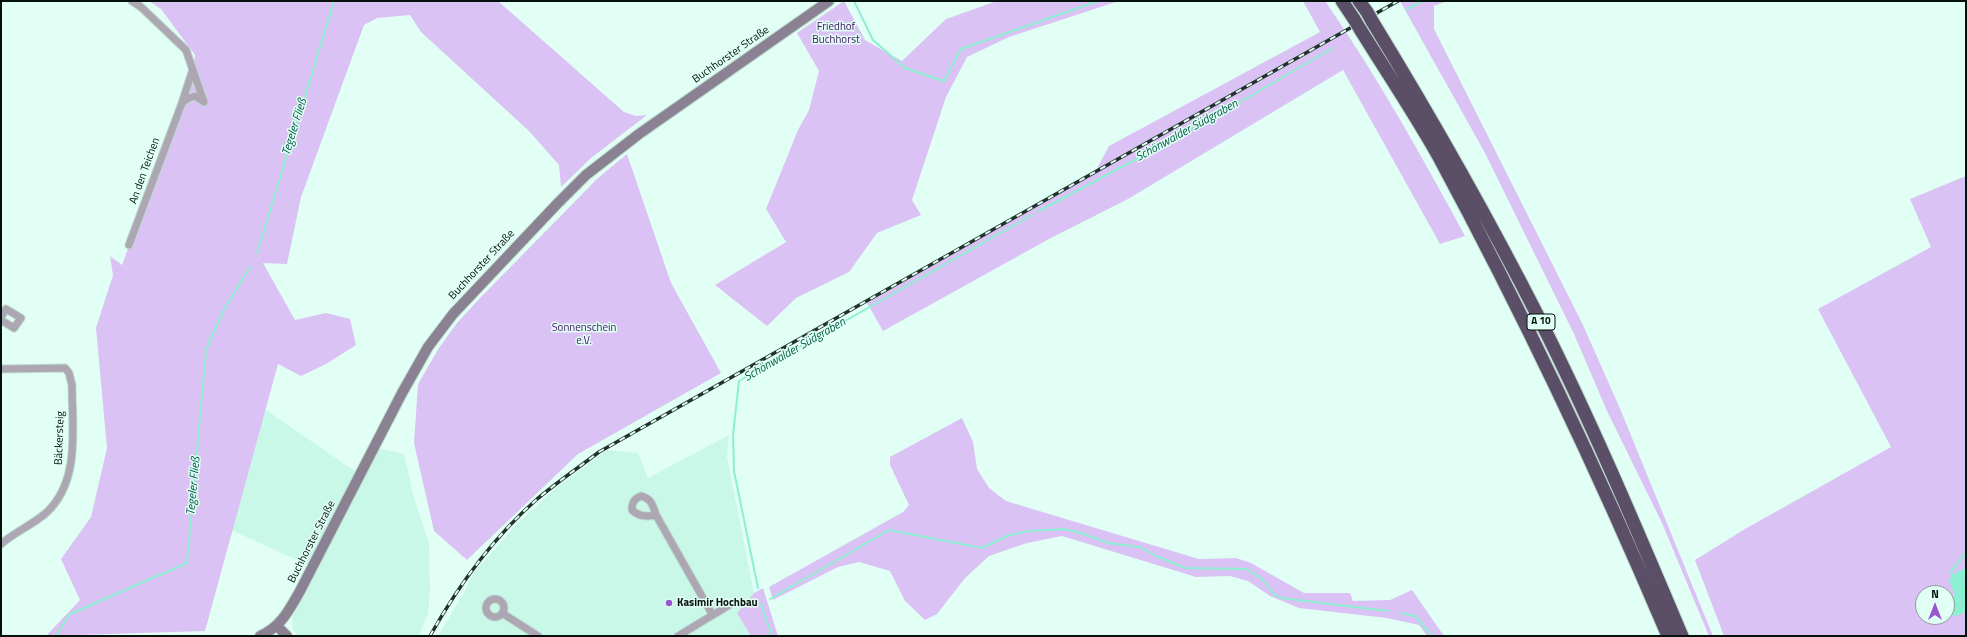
<!DOCTYPE html>
<meta charset="utf-8">
<style>
body{margin:0}
#map{position:relative;width:1967px;height:637px;overflow:hidden;background:#e1fff4;font-family:"Titillium Web",sans-serif}
canvas{display:block}
.frame{position:absolute;inset:0;border:2px solid #04110c;pointer-events:none}
.north{position:absolute;left:1915px;top:585px;width:40px;height:40px;box-sizing:border-box;background:#e1fff4;border:1px solid #89a097;border-radius:50%;rotate:0deg;font-size:11px;font-weight:700;line-height:16px;text-align:center;color:#04110c}
.north::after{content:'';display:block;margin:auto;width:14px;height:18px;background:#9957cd;clip-path:polygon(50% 0,100% 100%,50% 72%,0 100%)}
</style>
<div id="map">
<canvas width="1967" height="637"></canvas>
<div class="frame"></div>
<div class="north">N</div>
</div>
<script>
const c = document.querySelector('canvas').getContext('2d');
c.lineJoin = 'round';
function paint(path, color) { c.fillStyle = color; c.fill(path, 'evenodd'); }
function strokePath(path, color, width, dash) { c.strokeStyle = color; c.lineWidth = width; c.lineCap = dash ? 'butt' : 'round'; c.setLineDash(dash || []); c.stroke(path); }
function write(font, color, halo, rows, align = 'center') {
  c.font = font + ' "Titillium Web",sans-serif'; c.lineWidth = 3; c.setLineDash([]); c.textBaseline = 'middle'; c.strokeStyle = halo; c.fillStyle = color; for (const [text, x, y, turn = 0] of rows) {
    c.save(); c.translate(x, y); c.rotate((+turn || 0) * Math.PI / 180); c.textAlign = isNaN(turn) ? turn : align; if (halo) c.strokeText(text, 0, 0); c.fillText(text, 0, 0); c.restore();
  }
}
paint(new Path2D(`
 M 266,410 L 362,476 L 377,448 L 404,454 L 414,498 L 429,543 L 430,591 L 428,614 L 419,636 L 300,636 L 293,631 L 292,616 L 315,566 L 306,564 L 218,524 Z
 M 729,435 L 727,457 L 754,593 L 737,613 L 751,636 L 438,636 L 465,591 L 473,573 L 520,521 L 557,487 L 607,450 L 638,453 L 648,478 Z`), '#c9f8e8');
paint(new Path2D(`
 M 149,1 L 498,1 L 624,112 L 636,116 L 647,115 L 591,158 L 561,187 L 559,165 L 529,131 L 421,32 L 410,15 L 377,18 L 364,25 L 301,197 L 287,264 L 263,263 L 295,320 L 326,313 L 350,319 L 356,345 L 326,364 L 301,376 L 278,364 L 205,631 L 46,636 L 80,600 L 61,559 L 91,517 L 107,448 L 96,328 L 113,275 L 110,256 L 122,265 L 193,69 L 195,55 L 161,9 Z
 M 844,1 L 865,40 L 902,61 L 946,19 L 997,1 L 1119,1 L 1009,37 L 967,57 L 946,97 L 912,200 L 921,215 L 877,233 L 849,272 L 796,298 L 767,326 L 715,285 L 786,242 L 766,209 L 798,130 L 809,110 L 819,71 L 797,33 Z
 M 1303,1 L 1325,1 C 1377,76 1421,155 1465,236 L 1440,244 L 1343,70 L 1128,199 L 1049,239 L 883,331 L 867,303 L 1094,174 L 1109,146 L 1320,32 Z
 M 1400,1 L 1447,1 L 1434,6 L 1434,29 L 1583,325 L 1621,411 L 1713,636 L 1709,636 L 1662,523 L 1607,411 L 1574,334 L 1485,153 Z
 M 627,154 L 671,283 L 721,373 L 578,454 L 467,560 L 434,531 L 414,443 L 418,384 L 439,348 L 457,323 L 481,297 L 597,179 Z
 M 1966,176 L 1966,569 L 1962,569 L 1955,595 L 1950,602 L 1962,614 L 1966,611 L 1966,636 L 1724,636 L 1695,560 L 1745,529 L 1891,447 L 1818,309 L 1931,247 L 1910,199 ZM 1923,593 L 1947,593 L 1947,617 L 1923,617 Z
 M 962,418 L 973,442 L 977,469 L 989,488 L 1006,501 L 1199,559 L 1236,558 L 1251,563 L 1304,593 L 1350,593 L 1353,601 L 1390,600 L 1412,590 L 1444,636 L 1427,636 L 1419,625 L 1387,618 L 1299,608 L 1270,596 L 1248,581 L 1230,576 L 1196,577 L 1062,536 L 1027,543 L 989,556 L 965,578 L 937,614 L 925,620 L 905,601 L 890,571 L 859,562 L 838,567 L 773,600 L 769,587 L 903,512 L 909,505 L 890,465 L 890,457 Z
 M 763,588 L 778,636 L 751,636 L 737,613 L 754,593 Z`), '#dbc2f4');
paint(new Path2D(`
 M 1962,569 L 1966,569 L 1966,611 L 1962,614 L 1954,616 L 1949,613 L 1950,602 L 1955,595 L 1949,581 L 1952,575 Z`), '#8defd1');
strokePath(new Path2D(`
 M 854,1 L 873,40 L 905,68 L 944,81 L 961,49 L 1098,1
 M 1407,9 L 1423,1
 M 1039,211 L 1200,125 L 1333,48
 M 257,253 L 334,1
 M 1952,575 L 1951,571 L 1966,553
 M 758,588 L 734,471 L 733,435 L 739,381 L 1032,215
 M 770,599 L 889,530 L 982,548 L 1009,535 L 1029,531 L 1064,529 L 1081,533 L 1108,543 L 1140,547 L 1154,555 L 1185,568 L 1247,569 L 1262,579 L 1273,593 L 1281,598 L 1388,611
 M 761,604 L 772,636
 M 1401,613 L 1415,616 L 1432,636
 M 56,636 L 70,614 L 187,563 L 206,350 L 223,311 L 250,267`), '#8defd1', 2);
const street = new Path2D(`
 M 132,1 L 141,7 L 186,50 L 204,102
 M 182,103 L 193,69
 M 129,245 L 182,103 L 189,98 L 195,96 L 204,102
 M 1,317 L 6,309 L 21,318 L 14,328 L 1,320
 M 1,369 L 65,368 L 69,373 L 72,385 C 72,427 81,481 46,513 C 32,525 15,532 1,544
 M 656,515 C 647,517 639,517 632,510 C 632,502 634,499 641,496 C 652,499 653,506 656,515 L 712,614
 M486 608a9 9 0 1 1 18 0a9 9 0 1 1-18 0Z
 M 502,613 L 538,636
 M 678,636 L 731,604`);
const secondary = new Path2D(`
 M 277,626 L 287,636
 M 260,636 C 281,627 289,610 300,591 L 402,393 L 428,347 L 453,314 L 557,204 L 586,175 L 639,134 L 829,1`);
const highway = new Path2D(`
 M 1342,1 L 1354,19
 M 1359,1 L 1367,12
 M 1372,21 C 1432,119 1488,218 1540,320 C 1592,423 1637,530 1682,636
 M 1360,29 C 1386,71 1415,114 1439,157 C 1523,313 1599,473 1668,636`);
strokePath(street, '#bed9cf', 9);
strokePath(secondary, '#bed9cf', 12);
strokePath(highway, '#bed9cf', 15);
strokePath(street, '#ada7b4', 7);
strokePath(secondary, '#8a8193', 10);
strokePath(highway, '#5b4f68', 13);
const rail = new Path2D(`
 M 430,636 C 458,586 493,538 536,500 C 556,483 578,468 599,452 L 1398,1`);
strokePath(rail, '#22312c', 3.5);
strokePath(rail, '#e1fff4', 2, [6]);
const highwayBridge = new Path2D(`
 M 1367,12 L 1372,21
 M 1354,19 L 1360,29`);
strokePath(highwayBridge, '#bed9cf', 15, []);
strokePath(highwayBridge, '#5b4f68', 13);
for (const [x, y, r, color] of [
 [669,603,4,"#9957cd"]
]) { const dot = new Path2D(); dot.arc(x, y, r, 0, 2 * Math.PI); c.fillStyle = color; c.fill(dot); strokePath(dot, '#e1fff4', 1.5); }
for (const [x, y, w] of [
 [1541,322,28]
]) { const box = new Path2D(); box.roundRect(x - w / 2, y - 8, w, 16, 3); c.fillStyle = '#e1fff4'; c.fill(box); strokePath(box, '#04110c', 1); }
write('bold 10px', '#04110c', null, [
 ["A 10",1541,322]
]);
write('11px', '#411061', '#e1fff4', [
 ["Friedhof",836,27],
 ["Buchhorst",836,40],
 ["Sonnenschein",584,328],
 ["e.V.",584,341]
]);
write('11px', '#04110c', '#e1fff4', [
 ["Buchhorster Straße",731,55,-35],
 ["An den Teichen",145,171,-70],
 ["Buchhorster Straße",482,265,-47],
 ["Bäckersteig",60,438,-88],
 ["Buchhorster Straße",312,542,-63]
]);
write('bold 11px', '#04110c', '#e1fff4', [
 ["Kasimir Hochbau",677,603]
], 'left');
write('italic 12px', '#035a47', '#e1fff4', [
 ["Tegeler Fließ",295,127,-73],
 ["Schönwalder Südgraben",1187,131,-29],
 ["Schönwalder Südgraben",795,350,-30],
 ["Tegeler Fließ",194,486,-85]
]);
</script>
